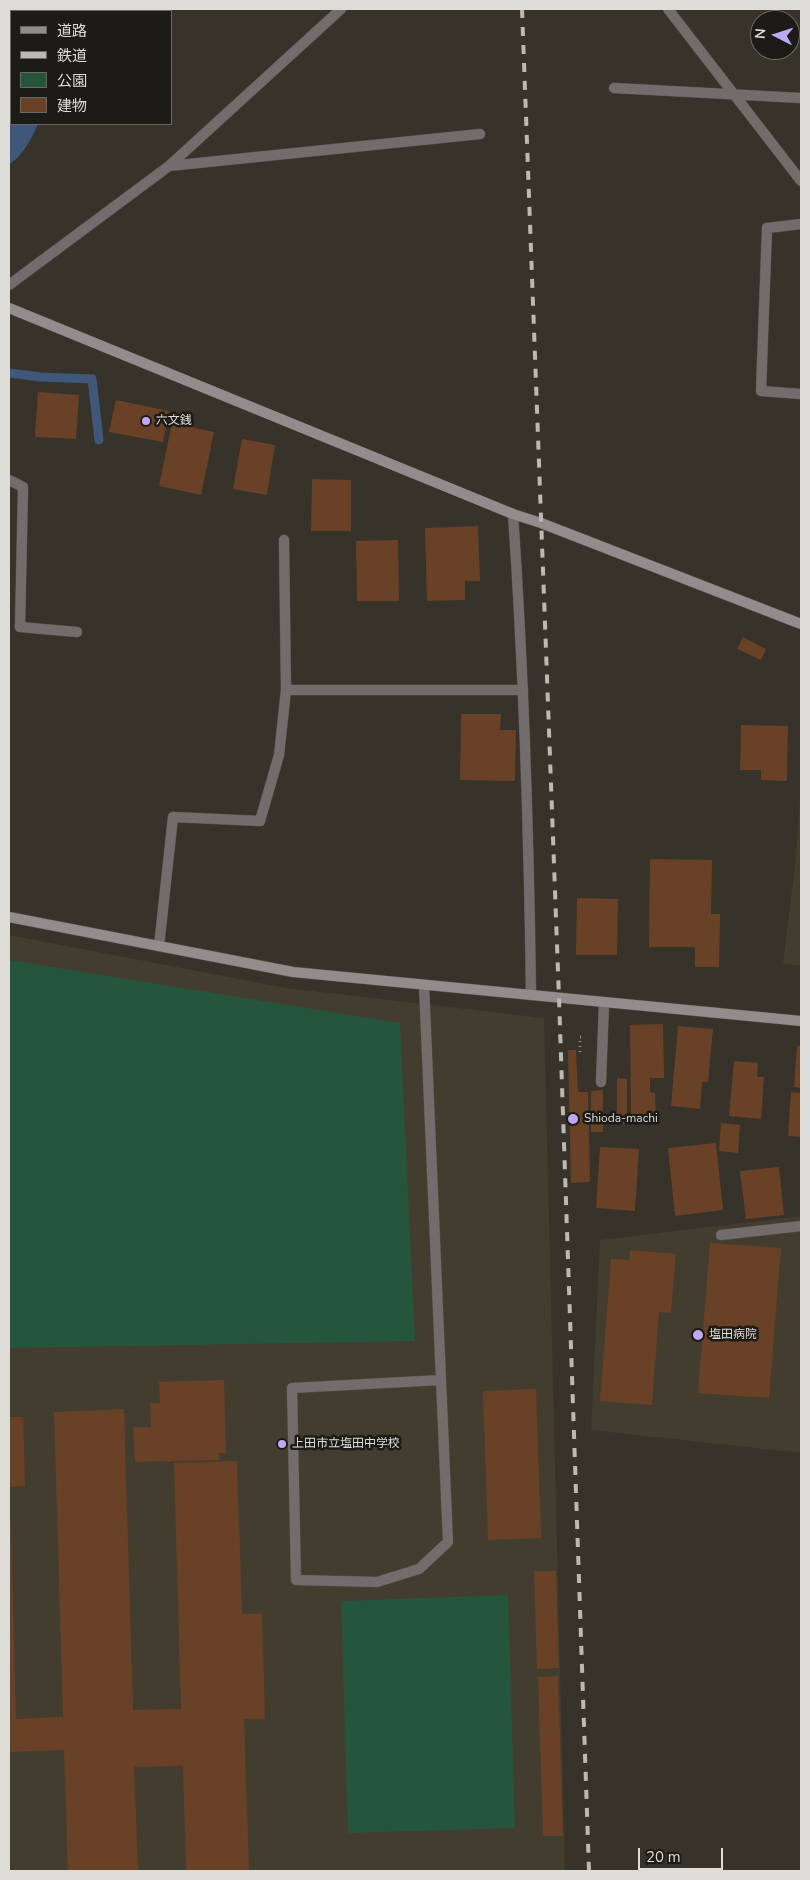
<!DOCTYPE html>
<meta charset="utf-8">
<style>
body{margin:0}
#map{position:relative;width:810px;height:1880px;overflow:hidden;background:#37332a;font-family:"Nunito Sans","Noto Sans JP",sans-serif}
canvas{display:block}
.frame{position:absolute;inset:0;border:10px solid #dedcd6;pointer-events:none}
.legend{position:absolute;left:10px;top:10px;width:162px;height:115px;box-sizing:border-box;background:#1d1b17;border:1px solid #6a6863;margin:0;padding:6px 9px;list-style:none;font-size:15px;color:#dedcd6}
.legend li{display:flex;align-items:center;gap:10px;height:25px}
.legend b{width:25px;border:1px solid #6a6863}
.north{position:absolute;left:750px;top:10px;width:50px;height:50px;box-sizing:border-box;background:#1d1b17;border:1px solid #6a6863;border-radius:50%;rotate:275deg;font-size:14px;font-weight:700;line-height:20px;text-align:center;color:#dedcd6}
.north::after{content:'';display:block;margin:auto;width:18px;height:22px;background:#bfa9f4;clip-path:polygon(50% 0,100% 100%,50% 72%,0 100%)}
.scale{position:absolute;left:638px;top:1848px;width:85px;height:22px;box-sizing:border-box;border:2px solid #dedcd6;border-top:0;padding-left:6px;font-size:15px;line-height:18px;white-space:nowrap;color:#dedcd6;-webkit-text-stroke:4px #1d1b17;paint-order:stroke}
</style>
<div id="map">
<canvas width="810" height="1880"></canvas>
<div class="frame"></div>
<ul class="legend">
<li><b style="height:6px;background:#948b8d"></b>道路</li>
<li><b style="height:6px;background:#bbb9b2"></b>鉄道</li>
<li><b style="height:14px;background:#26553e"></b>公園</li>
<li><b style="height:14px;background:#684126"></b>建物</li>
</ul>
<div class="north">N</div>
<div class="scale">20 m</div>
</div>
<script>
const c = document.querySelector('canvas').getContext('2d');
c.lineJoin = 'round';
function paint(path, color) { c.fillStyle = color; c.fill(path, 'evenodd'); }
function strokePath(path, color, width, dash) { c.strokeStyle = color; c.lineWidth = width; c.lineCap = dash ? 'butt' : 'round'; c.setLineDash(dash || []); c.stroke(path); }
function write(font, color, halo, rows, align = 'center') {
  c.font = font + ' "Nunito Sans","Noto Sans JP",sans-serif'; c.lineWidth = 5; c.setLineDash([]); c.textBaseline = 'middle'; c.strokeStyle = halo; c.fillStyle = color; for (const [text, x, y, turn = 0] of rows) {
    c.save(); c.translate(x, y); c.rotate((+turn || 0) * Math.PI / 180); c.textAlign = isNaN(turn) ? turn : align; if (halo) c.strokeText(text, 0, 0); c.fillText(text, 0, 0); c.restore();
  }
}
paint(new Path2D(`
 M 801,785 L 801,966 L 783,964 L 796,857 Z
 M 9,935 L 286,988 L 544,1018 L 565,1871 L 9,1871 Z
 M 801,1216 L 801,1453 L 591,1430 L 600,1240 Z`), '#433d2f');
paint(new Path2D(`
 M 9,960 L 400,1023 L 415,1341 L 9,1348 Z
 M 508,1595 L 515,1828 L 348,1833 L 341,1601 Z`), '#26553e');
paint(new Path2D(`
 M 9,9 L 74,9 L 74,11 L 11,11 L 11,124 L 38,124 C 34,135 20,160 9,164 Z`), '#40577c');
strokePath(new Path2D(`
 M 9,373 L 41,377 L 92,379 L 99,440`), '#40577c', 9);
paint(new Path2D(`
 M 38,392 L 79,395 L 76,439 L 35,437 Z
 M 116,400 L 169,411 L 163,442 L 109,432 Z
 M 172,423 L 214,432 L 201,495 L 159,486 Z
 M 242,439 L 275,445 L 267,495 L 233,489 Z
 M 312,479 L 351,480 L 351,531 L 311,531 Z
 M 478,526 L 480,581 L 465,581 L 465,600 L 427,601 L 425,528 Z
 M 398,540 L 399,601 L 357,601 L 356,541 Z
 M 743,637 L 766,649 L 761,660 L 737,649 Z
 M 461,714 L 501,714 L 500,730 L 516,730 L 515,781 L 460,780 Z
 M 741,725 L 788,726 L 787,781 L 761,780 L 761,770 L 740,770 Z
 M 650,859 L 712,860 L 711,914 L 720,914 L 719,967 L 695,967 L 695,947 L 649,947 Z
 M 577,898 L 618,899 L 617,955 L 576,955 Z
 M 663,1024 L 664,1078 L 650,1078 L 650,1092 L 655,1093 L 656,1121 L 631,1121 L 630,1025 Z
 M 678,1026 L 713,1029 L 708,1082 L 702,1082 L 700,1109 L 671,1106 Z
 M 797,1046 L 801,1046 L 801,1088 L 794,1087 Z
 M 568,1050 L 576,1050 L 578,1092 L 588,1092 L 590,1182 L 571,1183 Z
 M 734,1061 L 758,1063 L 757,1077 L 764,1077 L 761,1119 L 729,1116 Z
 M 617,1078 L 627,1079 L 627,1124 L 617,1124 Z
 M 603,1090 L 603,1132 L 591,1132 L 591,1091 Z
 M 791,1092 L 801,1093 L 801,1137 L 788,1136 Z
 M 721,1123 L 740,1125 L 738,1153 L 719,1151 Z
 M 716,1143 L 723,1210 L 675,1216 L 668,1148 Z
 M 600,1147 L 639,1149 L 635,1211 L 596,1208 Z
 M 779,1167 L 784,1215 L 746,1219 L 740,1171 Z
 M 710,1243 L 781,1248 L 769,1398 L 698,1393 Z
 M 630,1250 L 676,1254 L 671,1313 L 659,1312 L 652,1405 L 600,1401 L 611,1259 L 629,1260 Z
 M 224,1380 L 226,1453 L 219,1453 L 220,1460 L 135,1462 L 133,1427 L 151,1427 L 150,1403 L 160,1403 L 159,1382 Z
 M 536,1389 L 541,1538 L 488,1540 L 483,1391 Z
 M 124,1409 L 133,1710 L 181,1709 L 174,1463 L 237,1461 L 242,1614 L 262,1614 L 265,1719 L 244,1719 L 249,1871 L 186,1871 L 183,1766 L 134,1767 L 138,1871 L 68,1871 L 64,1750 L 9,1752 L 9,1518 L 10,1518 L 11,1525 L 16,1719 L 63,1717 L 54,1412 Z
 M 9,1417 L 23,1417 L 25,1486 L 9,1487 Z
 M 534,1571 L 556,1571 L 559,1668 L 537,1669 Z
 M 558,1676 L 563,1836 L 543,1836 L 538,1677 Z`), '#684126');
const lane = new Path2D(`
 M 169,166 L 480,134
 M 801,224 L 767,228 L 761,391 L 801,394
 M 9,285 L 169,166 L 341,9
 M 9,480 L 23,487 L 20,627 L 77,632
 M 284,540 L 286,690 L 523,690
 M 159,946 L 173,817 L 260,821 L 279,755 L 286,690
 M 424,985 L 448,1542 L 419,1569 L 377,1582 L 296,1580 L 292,1388 L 441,1380
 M 601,1082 L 604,1003
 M 721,1235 L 801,1226`);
const street = new Path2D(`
 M 668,9 L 801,181
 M 614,88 L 801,98
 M 513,514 C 524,675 529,835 531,995`);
const secondary = new Path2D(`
 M 9,308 L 513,514 L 541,523 L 801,624
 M 9,917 L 293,972 L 801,1021`);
strokePath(lane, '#555149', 11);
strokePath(street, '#555149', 11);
strokePath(secondary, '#555149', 11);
strokePath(new Path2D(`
 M 580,1052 L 580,1037 L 584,1037`), '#8e8b84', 3, [1, 4]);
strokePath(lane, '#726c6d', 10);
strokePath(street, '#726c6d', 10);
strokePath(secondary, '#948b8d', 10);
strokePath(new Path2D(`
 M 522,9 L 559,998 L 589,1871`), '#bbb9b2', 4, [9, 9]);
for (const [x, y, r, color] of [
 [146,421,5,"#bfa9f4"],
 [573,1119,6,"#bfa9f4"],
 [698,1335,6,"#bfa9f4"],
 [282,1444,5,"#bfa9f4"]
]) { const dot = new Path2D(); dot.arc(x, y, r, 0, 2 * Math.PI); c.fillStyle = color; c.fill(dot); strokePath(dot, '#1d1b17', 2); }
write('12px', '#dedcd6', '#1d1b17', [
 ["六文銭",156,421],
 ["Shioda-machi",584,1119],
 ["塩田病院",709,1335],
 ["上田市立塩田中学校",292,1444]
], 'left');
</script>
